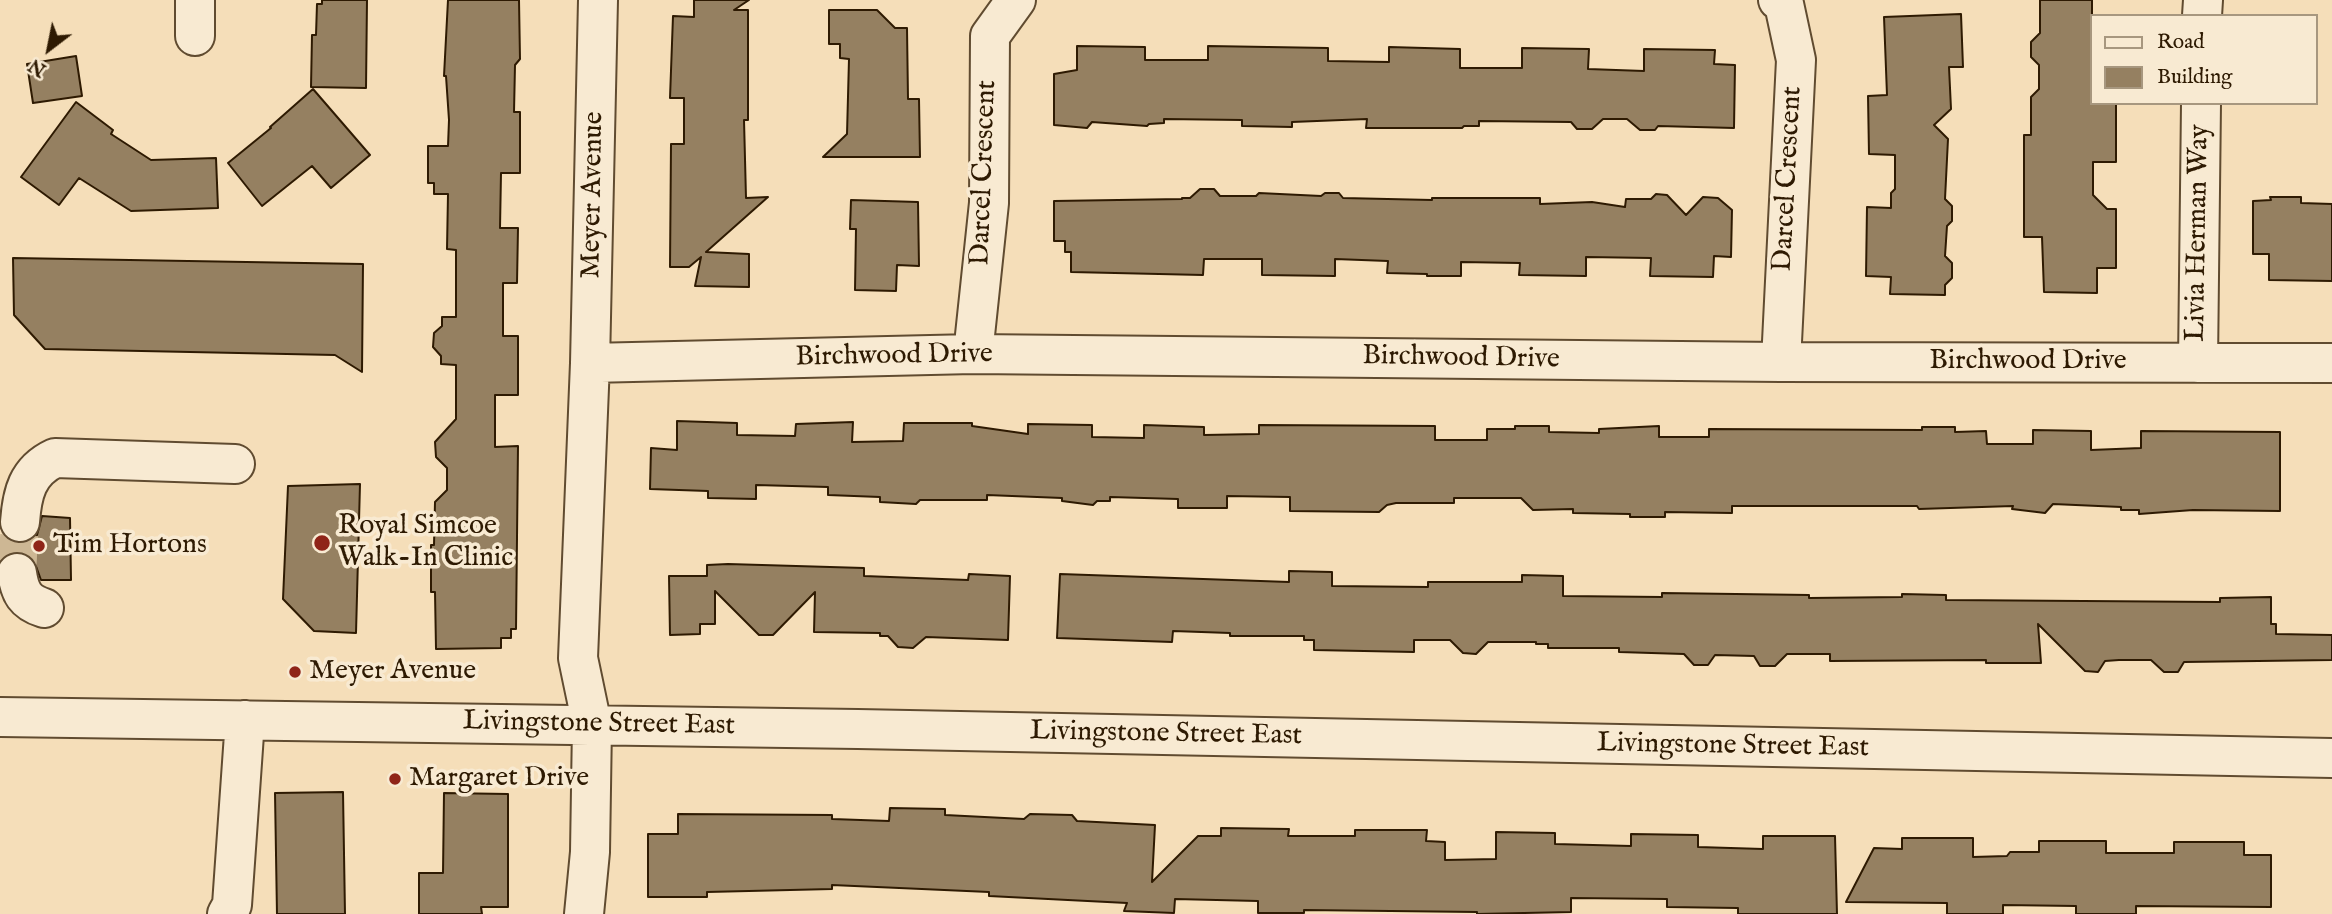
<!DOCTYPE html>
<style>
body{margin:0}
#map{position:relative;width:2332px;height:914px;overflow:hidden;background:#f5deb9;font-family:"IM FELL English",serif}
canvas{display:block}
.legend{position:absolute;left:2090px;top:14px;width:228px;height:91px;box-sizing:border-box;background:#f8ead2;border:2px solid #a7977f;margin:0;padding:9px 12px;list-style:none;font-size:21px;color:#2e1a02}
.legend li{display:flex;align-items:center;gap:14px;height:35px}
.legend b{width:35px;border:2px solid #a7977f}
.north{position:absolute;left:14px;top:14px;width:70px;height:70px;-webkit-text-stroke:5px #f8ead2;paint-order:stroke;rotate:212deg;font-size:19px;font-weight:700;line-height:28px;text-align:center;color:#2e1a02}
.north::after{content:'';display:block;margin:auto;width:24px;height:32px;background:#2e1a02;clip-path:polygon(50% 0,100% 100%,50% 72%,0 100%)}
</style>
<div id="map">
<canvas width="2332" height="914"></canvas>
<ul class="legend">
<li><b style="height:9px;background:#f8ead2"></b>Road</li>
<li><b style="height:19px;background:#958061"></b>Building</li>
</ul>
<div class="north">N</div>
</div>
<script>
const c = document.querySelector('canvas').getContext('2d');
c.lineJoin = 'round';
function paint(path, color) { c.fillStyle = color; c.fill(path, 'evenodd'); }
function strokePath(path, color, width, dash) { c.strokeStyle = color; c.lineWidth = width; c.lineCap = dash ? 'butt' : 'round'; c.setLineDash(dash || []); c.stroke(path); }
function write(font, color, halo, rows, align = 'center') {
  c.font = font + ' "IM FELL English",serif'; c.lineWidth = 7; c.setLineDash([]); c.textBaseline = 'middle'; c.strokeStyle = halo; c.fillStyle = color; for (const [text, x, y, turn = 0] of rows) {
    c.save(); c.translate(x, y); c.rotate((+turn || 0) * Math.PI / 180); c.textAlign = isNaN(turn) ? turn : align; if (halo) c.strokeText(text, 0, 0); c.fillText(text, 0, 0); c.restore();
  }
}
const building = new Path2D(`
 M 322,0 L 367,0 L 366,88 L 311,87 L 312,35 L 316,35 L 317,4 L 322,4 Z
 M 448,0 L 519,0 L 520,59 L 515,65 L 514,112 L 520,112 L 520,173 L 501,173 L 500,228 L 518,228 L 517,283 L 503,283 L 503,336 L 518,336 L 518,395 L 495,395 L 495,447 L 518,446 L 516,629 L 511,629 L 511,638 L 501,638 L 501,648 L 436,649 L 435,592 L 431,592 L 431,545 L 434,545 L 435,502 L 447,490 L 447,468 L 436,457 L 435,442 L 456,419 L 456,365 L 441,364 L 441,356 L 433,347 L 434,333 L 442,326 L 442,317 L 456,317 L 456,250 L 447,249 L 448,194 L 434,194 L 434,183 L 428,183 L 428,146 L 448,146 L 449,120 L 446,76 L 444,76 Z
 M 694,0 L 749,0 L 734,10 L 748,10 L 748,120 L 744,120 L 746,198 L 768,197 L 706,252 L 749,254 L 749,287 L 695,286 L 701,257 L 689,267 L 670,267 L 671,144 L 684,144 L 684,98 L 670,98 L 673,16 L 694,17 Z
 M 2040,0 L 2092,0 L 2092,103 L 2116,103 L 2116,162 L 2093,162 L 2093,195 L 2107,209 L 2116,209 L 2116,268 L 2097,268 L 2097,293 L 2044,292 L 2042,237 L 2024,237 L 2024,135 L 2031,135 L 2031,97 L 2039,89 L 2039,65 L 2031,57 L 2031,42 L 2040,33 Z
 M 829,10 L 877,10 L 895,28 L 907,28 L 908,99 L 919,99 L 920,157 L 823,157 L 847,134 L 849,59 L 840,58 L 840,44 L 829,44 Z
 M 1961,14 L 1963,67 L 1949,67 L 1951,109 L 1934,125 L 1948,139 L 1945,199 L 1952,206 L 1952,221 L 1947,226 L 1945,256 L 1952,263 L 1952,278 L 1945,285 L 1945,295 L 1890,294 L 1891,277 L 1866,276 L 1867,207 L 1891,208 L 1891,193 L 1895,189 L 1895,155 L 1869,154 L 1868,96 L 1887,95 L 1884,17 Z
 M 1077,46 L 1145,47 L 1145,60 L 1208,60 L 1208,46 L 1328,48 L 1328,61 L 1389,62 L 1389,47 L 1460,49 L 1460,68 L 1522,68 L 1522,48 L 1589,49 L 1588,69 L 1644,71 L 1644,49 L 1715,50 L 1714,64 L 1735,65 L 1734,128 L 1658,126 L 1655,130 L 1640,130 L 1627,119 L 1603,119 L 1592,129 L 1577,129 L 1571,122 L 1479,121 L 1479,126 L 1464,126 L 1462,128 L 1366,128 L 1367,119 L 1292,122 L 1292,127 L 1242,126 L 1242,120 L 1164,119 L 1164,123 L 1149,124 L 1147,126 L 1092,122 L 1087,128 L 1054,125 L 1054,74 L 1077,70 Z
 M 76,56 L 82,96 L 33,103 L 27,64 Z
 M 313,89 L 370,155 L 331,188 L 312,166 L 262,206 L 228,163 L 271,128 L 270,127 Z
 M 76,102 L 113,130 L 111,134 L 151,160 L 216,158 L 218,208 L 131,211 L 79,178 L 59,205 L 21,177 Z
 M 1200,189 L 1214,189 L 1220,196 L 1256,196 L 1259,193 L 1321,196 L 1325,193 L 1339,193 L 1343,198 L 1432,200 L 1432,198 L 1540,198 L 1540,204 L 1592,202 L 1625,207 L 1626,199 L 1651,199 L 1656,194 L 1667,195 L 1686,215 L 1703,197 L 1718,198 L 1732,210 L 1731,257 L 1714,256 L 1713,277 L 1650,276 L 1651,258 L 1586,257 L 1586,276 L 1519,275 L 1520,263 L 1461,262 L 1461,276 L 1427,276 L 1427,274 L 1387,273 L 1388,261 L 1335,259 L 1335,276 L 1262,275 L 1262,259 L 1204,259 L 1203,275 L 1071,272 L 1071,252 L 1065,252 L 1065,241 L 1054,241 L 1054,201 L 1182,199 L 1182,198 L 1190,198 Z
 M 2270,197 L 2301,197 L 2301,203 L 2332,204 L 2332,281 L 2269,280 L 2269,254 L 2253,254 L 2253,201 L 2271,200 Z
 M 851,200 L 918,202 L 919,266 L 897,265 L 896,291 L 855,290 L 856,229 L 850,229 Z
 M 13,258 L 363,264 L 362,372 L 335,355 L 45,349 L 14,315 Z
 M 677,421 L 737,423 L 737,435 L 795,436 L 796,424 L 853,422 L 852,442 L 903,441 L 904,423 L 972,423 L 972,426 L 1028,434 L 1028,424 L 1092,425 L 1092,437 L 1144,438 L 1144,425 L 1204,427 L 1204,435 L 1259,434 L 1259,425 L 1435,426 L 1435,440 L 1487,440 L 1487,429 L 1515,429 L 1515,426 L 1549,426 L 1549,432 L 1599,433 L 1599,429 L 1659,426 L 1659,437 L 1709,437 L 1709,429 L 1922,430 L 1922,427 L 1955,427 L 1955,432 L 1986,431 L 1987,444 L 2033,444 L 2033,430 L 2091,431 L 2091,450 L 2141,448 L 2141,431 L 2280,432 L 2280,511 L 2193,510 L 2139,514 L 2139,510 L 2121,510 L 2121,507 L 2053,504 L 2045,513 L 2012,509 L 2013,506 L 1919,509 L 1917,506 L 1732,506 L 1732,513 L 1665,512 L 1665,517 L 1630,517 L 1630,514 L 1573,513 L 1573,509 L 1533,510 L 1521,498 L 1454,498 L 1454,503 L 1396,503 L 1387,505 L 1379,512 L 1290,511 L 1290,497 L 1227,496 L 1227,508 L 1178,508 L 1178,499 L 1110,497 L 1110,501 L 1097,501 L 1093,505 L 1062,501 L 1062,498 L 987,495 L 987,500 L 920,500 L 916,504 L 880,502 L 880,497 L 828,495 L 828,487 L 756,485 L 756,499 L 708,498 L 708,491 L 650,489 L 651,448 L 677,450 Z
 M 360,484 L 356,633 L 314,631 L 283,599 L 288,486 Z
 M 42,516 L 70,518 L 71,580 L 41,580 L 33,558 L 24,552 L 14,551 L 8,554 L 9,540 L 19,544 L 29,542 L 37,535 Z
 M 728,564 L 864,568 L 864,576 L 968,580 L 969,574 L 1010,576 L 1008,640 L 926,637 L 913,648 L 898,647 L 888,636 L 880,636 L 880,633 L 814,632 L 815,592 L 773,635 L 759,635 L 715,591 L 715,624 L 700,624 L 700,634 L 670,635 L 669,576 L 707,576 L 707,565 Z
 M 1289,571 L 1332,572 L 1332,586 L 1428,587 L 1428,582 L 1522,582 L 1522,575 L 1563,576 L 1563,596 L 1662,597 L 1662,593 L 1809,595 L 1809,598 L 1902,597 L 1902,594 L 1946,595 L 1946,600 L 2220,602 L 2220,598 L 2271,597 L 2271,624 L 2276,624 L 2276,634 L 2332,635 L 2332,660 L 2184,662 L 2178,672 L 2164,672 L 2151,660 L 2119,660 L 2105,661 L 2098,672 L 2085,671 L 2038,624 L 2041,663 L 1986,663 L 1986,660 L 1830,661 L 1830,654 L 1787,654 L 1775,666 L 1760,666 L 1754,656 L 1715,655 L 1708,665 L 1694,665 L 1684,654 L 1619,652 L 1619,648 L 1548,648 L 1548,644 L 1536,644 L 1536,642 L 1488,642 L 1476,654 L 1463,653 L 1450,640 L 1414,640 L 1414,652 L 1314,650 L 1314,640 L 1304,640 L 1304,636 L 1230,636 L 1230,633 L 1173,631 L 1172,642 L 1057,638 L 1060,574 L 1289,582 Z
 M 343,792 L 345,914 L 277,914 L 275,793 Z
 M 444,793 L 508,794 L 508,907 L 481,907 L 482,914 L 419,914 L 419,873 L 443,873 Z
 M 890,808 L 945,809 L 945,815 L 1024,819 L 1030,814 L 1072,815 L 1077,821 L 1155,825 L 1152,882 L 1198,836 L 1221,836 L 1221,828 L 1289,829 L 1288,836 L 1355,836 L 1355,830 L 1427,830 L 1426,841 L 1445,842 L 1445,860 L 1496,859 L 1496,832 L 1555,833 L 1555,844 L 1631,846 L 1631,834 L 1698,835 L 1698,847 L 1763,849 L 1763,836 L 1835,836 L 1837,914 L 1738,914 L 1738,908 L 1667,907 L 1667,899 L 1571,898 L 1571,912 L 1477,914 L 1477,912 L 1304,910 L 1304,913 L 1258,913 L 1258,901 L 1175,899 L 1174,913 L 1124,911 L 1127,903 L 989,896 L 989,892 L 832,885 L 832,889 L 707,892 L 707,897 L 648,897 L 648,834 L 678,834 L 678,814 L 832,815 L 832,819 L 889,821 Z
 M 1902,838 L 1973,838 L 1973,857 L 2007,856 L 2010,852 L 2039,852 L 2039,841 L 2106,841 L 2106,853 L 2174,853 L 2174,842 L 2244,842 L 2244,855 L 2271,855 L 2271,907 L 2136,906 L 2136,914 L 2076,914 L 2076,906 L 2003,905 L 2003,914 L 1947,914 L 1947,903 L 1846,902 L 1874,848 L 1902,849 Z`);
paint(building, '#958061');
strokePath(building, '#2e1a02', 2);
strokePath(new Path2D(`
 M 17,573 L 20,522`), '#cdb794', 38, [38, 19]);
const minor = new Path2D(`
 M 1778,0 L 1784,4 L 1796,60 L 1781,362
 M 2202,16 L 2203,0
 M 195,36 L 195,0
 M 973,354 L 989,203 L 990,36 L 1016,0
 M 590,363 L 973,354 L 1781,362 L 2332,363
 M 2198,363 L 2201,103
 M 20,522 C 22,494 27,471 55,458 L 235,464
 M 17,573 C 20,593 25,602 44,608
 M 0,717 L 858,729 L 2332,758
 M 227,914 L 232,905 L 245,720
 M 584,914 L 590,852 L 592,725 L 578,658 L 590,363 L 598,0`);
strokePath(minor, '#604b30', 42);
strokePath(minor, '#f8ead2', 38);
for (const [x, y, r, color] of [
 [322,543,9,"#8f2418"],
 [39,546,7,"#8f2418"],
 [295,672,7,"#8f2418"],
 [395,779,7,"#8f2418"]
]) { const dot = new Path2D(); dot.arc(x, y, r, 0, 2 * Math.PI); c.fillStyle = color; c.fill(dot); strokePath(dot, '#f8ead2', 2.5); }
write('28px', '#2e1a02', '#f8ead2', [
 ["Darcel Crescent",985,173,-88],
 ["Darcel Crescent",1789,179,-87],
 ["Meyer Avenue",594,195,-89],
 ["Livia Herman Way",2199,233,-89],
 ["Birchwood Drive",894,357,-1],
 ["Birchwood Drive",1461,359,1],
 ["Birchwood Drive",2028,362],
 ["Livingstone Street East",599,725,1],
 ["Livingstone Street East",1166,735,1],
 ["Livingstone Street East",1733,747,1]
]);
write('28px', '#2e1a02', '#f8ead2', [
 ["Royal Simcoe",338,527],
 ["Walk-In Clinic",338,559],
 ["Tim Hortons",53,546],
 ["Meyer Avenue",309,672],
 ["Margaret Drive",409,779]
], 'left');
</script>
